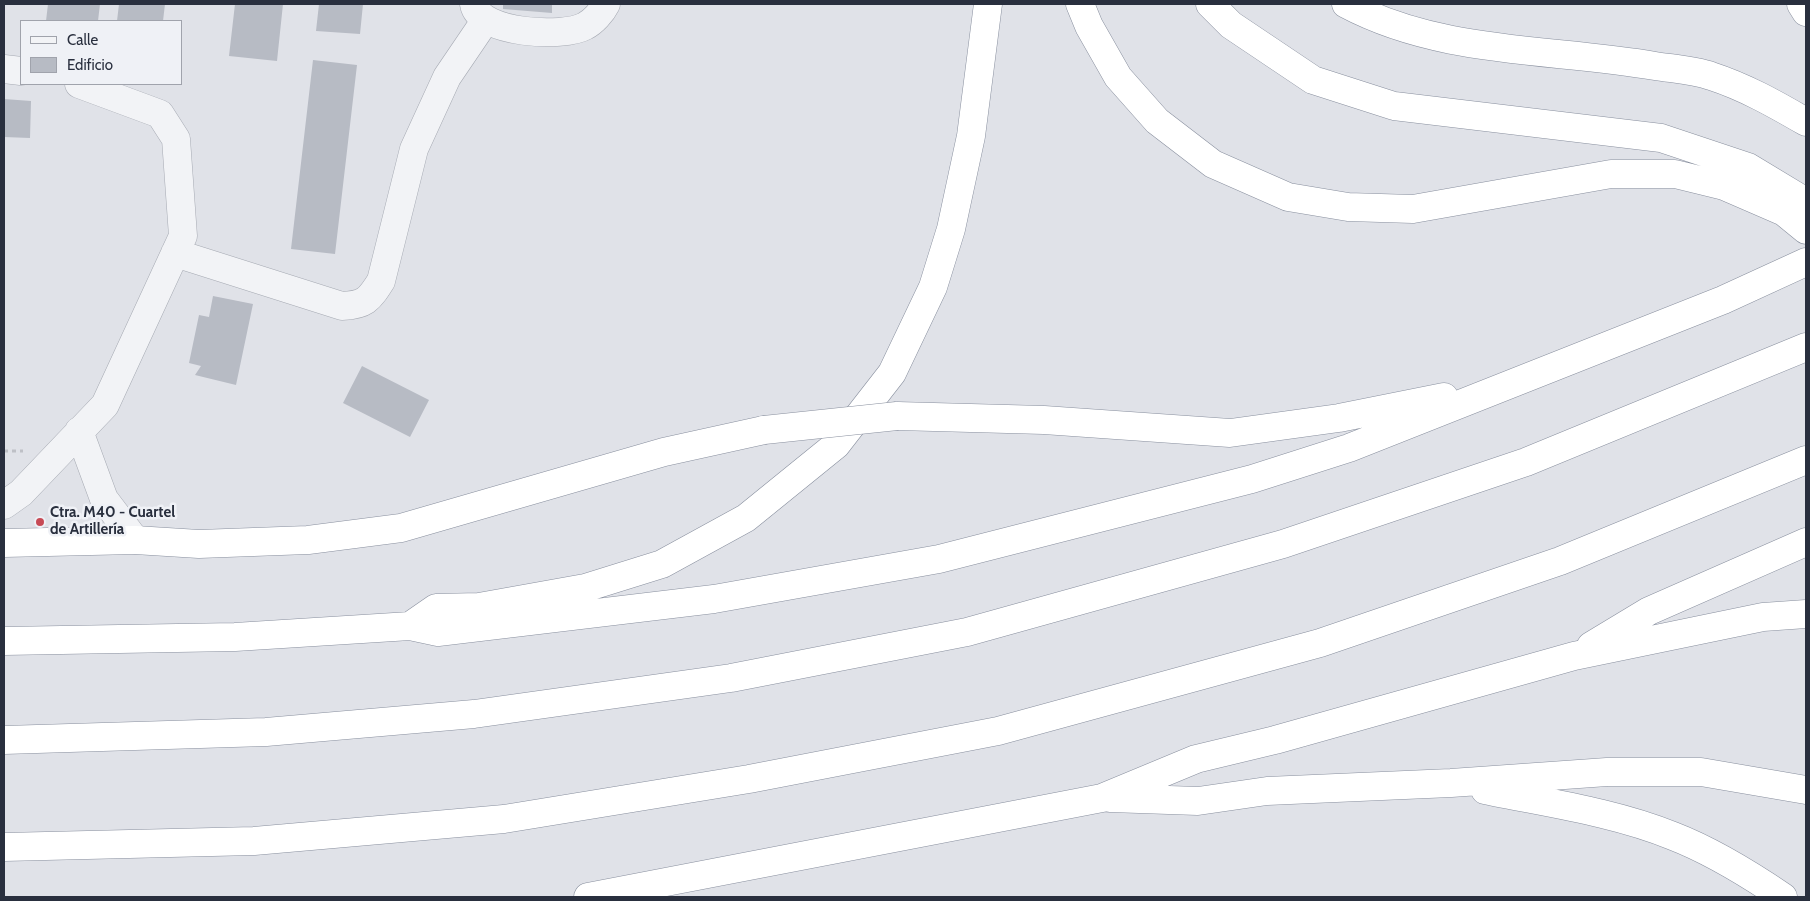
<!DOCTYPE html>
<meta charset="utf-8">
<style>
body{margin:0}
#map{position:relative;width:1810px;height:901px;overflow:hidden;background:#e0e2e8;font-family:Cabin,sans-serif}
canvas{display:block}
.frame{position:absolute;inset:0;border:5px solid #292f3e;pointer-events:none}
.legend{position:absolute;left:20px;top:20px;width:162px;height:65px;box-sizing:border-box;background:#eff1f6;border:1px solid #a0a3ac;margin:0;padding:6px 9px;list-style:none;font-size:15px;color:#292f3e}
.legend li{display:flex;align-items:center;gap:10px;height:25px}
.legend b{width:25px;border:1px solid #a0a3ac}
</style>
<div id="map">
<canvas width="1810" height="901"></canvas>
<div class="frame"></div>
<ul class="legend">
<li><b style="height:6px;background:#f2f3f6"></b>Calle</li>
<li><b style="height:14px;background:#b7bbc4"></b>Edificio</li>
</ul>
</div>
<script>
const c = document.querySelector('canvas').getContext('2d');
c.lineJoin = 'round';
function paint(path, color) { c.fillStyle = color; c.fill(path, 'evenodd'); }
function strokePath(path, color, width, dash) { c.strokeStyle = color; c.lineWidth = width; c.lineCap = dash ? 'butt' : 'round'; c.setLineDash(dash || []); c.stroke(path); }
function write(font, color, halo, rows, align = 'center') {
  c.font = font + ' Cabin,sans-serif'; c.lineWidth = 5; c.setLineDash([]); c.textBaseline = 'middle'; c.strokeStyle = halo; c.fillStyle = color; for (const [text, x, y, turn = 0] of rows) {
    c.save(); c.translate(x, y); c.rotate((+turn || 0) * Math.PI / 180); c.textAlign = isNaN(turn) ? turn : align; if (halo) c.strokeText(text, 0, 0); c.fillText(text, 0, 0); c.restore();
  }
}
paint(new Path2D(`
 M 48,4 L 100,4 L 98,21 L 46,21 Z
 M 119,4 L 165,4 L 163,21 L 117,21 Z
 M 235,4 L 283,4 L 277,61 L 229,56 Z
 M 319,4 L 363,4 L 360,34 L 316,31 Z
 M 503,4 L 552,4 L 552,13 L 503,9 Z
 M 313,60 L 357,65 L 335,254 L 291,249 Z
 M 4,99 L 31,101 L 30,138 L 4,137 Z
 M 213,296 L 253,304 L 236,385 L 195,375 L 201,366 L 189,363 L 199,315 L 209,317 Z
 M 362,366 L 429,400 L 410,437 L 343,403 Z`), '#b7bbc4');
const minor = new Path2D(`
 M 474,4 C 479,34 564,38 585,26 C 593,22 602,12 606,4
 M 4,69 L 21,71
 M 175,253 L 342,306 C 365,305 369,300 381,281 L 414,149 L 447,77 L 485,21
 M 79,431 L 104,499 L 135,540
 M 4,505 L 21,493 L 105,405 L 183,236 L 176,139 L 160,114 L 79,84`);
const highway = new Path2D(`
 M 1080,4 L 1089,26 L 1118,77 L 1157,121 L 1213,164 L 1288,197 L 1348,207 L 1413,209 L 1611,174 L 1675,174 L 1724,186 L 1784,212 L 1806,230
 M 1210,4 L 1231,25 L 1313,80 L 1394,106 L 1661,138 L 1748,167 L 1806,202
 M 1346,4 C 1442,55 1552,48 1655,66 C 1674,69 1694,70 1711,76 C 1745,87 1775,104 1806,122
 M 1801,4 L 1806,12
 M 897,416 L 1044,420 L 1230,433 L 1339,418 L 1444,397
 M 4,543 L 135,540 L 199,544 L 308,540 L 401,528 L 664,452 L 764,430
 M 410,626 L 436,608 L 479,607 L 585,588 L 662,564 L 746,518 L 836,445 L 892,373 L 933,287 L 951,229 L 971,136 L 988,4
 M 4,641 L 235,637 L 410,626 L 438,632 L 714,599 L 939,559 L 1252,479 L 1349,448 L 1723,300 L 1806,262
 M 1591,646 L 1649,611 L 1806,542
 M 4,740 L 266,732 L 474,714 L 731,678 L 967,632 L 1283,544 L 1526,462 L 1806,347
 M 1485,790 C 1547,803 1614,812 1673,836 C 1712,851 1749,874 1783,897
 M 1110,798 L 1198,801 L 1267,791 L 1451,783 L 1607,772 L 1701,772 L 1806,790
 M 4,847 L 254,841 L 504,819 L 749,779 L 998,731 L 1320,643 L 1560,561 L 1806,460
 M 588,897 L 1102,798 L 1196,759 L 1275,740 L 1574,656 L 1763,617 L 1806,614`);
strokePath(minor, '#a5a9b2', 29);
strokePath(highway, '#888f9e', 29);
strokePath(new Path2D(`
 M 4,451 L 23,451`), '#bec0c6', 3, [4, 4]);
strokePath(minor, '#f2f3f6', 28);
strokePath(highway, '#fff', 28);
const highwayBridge = new Path2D(`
 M 764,430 L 897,416`);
strokePath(highwayBridge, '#888f9e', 29, []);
strokePath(highwayBridge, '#fff', 28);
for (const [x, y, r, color] of [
 [40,522,5,"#c74a55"]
]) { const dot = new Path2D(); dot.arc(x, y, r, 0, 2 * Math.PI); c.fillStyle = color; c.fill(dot); strokePath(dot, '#eff1f6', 2); }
write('bold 15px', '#292f3e', '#eff1f6', [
 ["Ctra. M40 - Cuartel",50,513],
 ["de Artillería",50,530]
], 'left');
</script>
